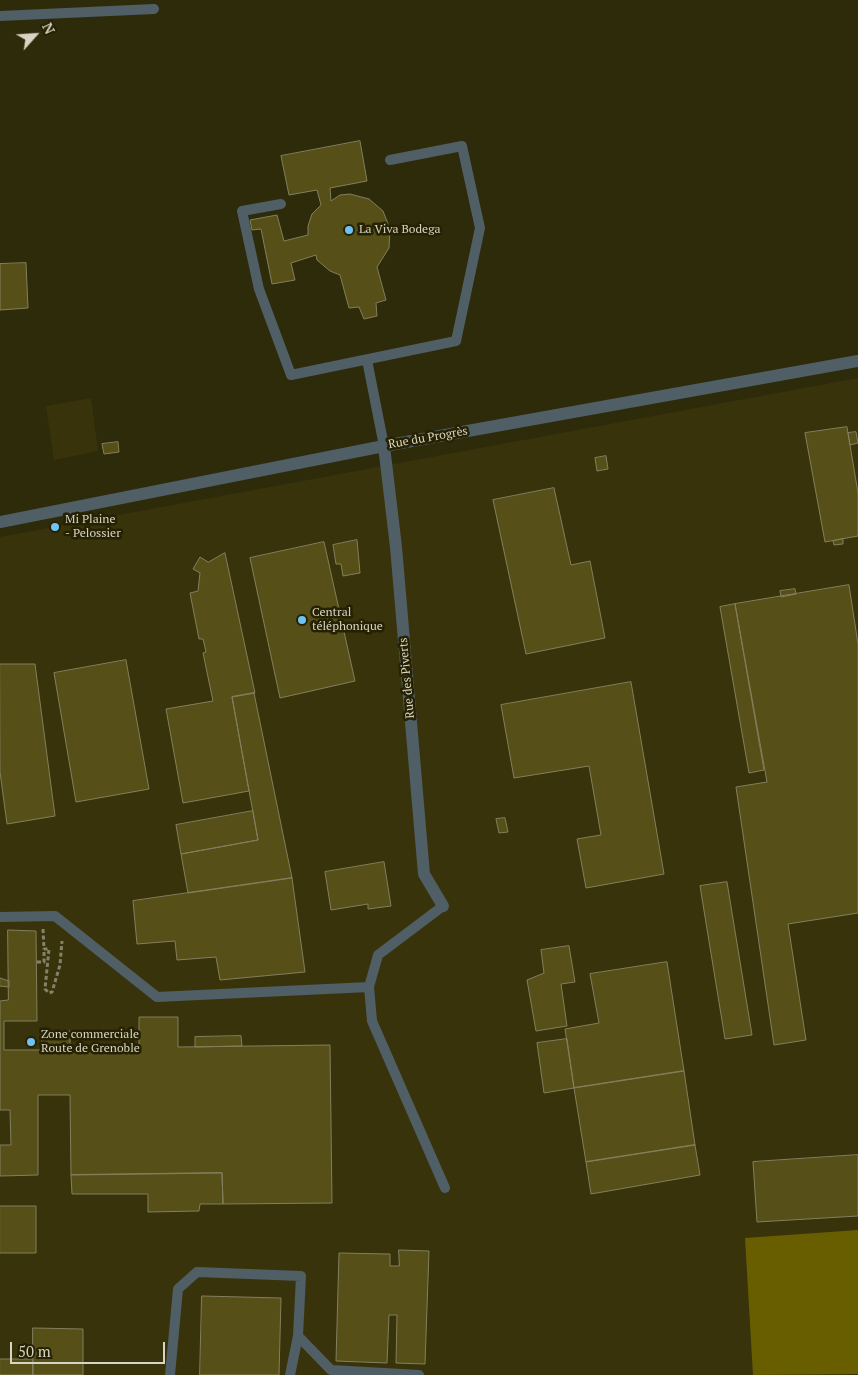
<!DOCTYPE html>
<meta charset="utf-8">
<style>
body{margin:0}
#map{position:relative;width:858px;height:1375px;overflow:hidden;background:#2e2b0b;font-family:"PT Serif",serif}
canvas{display:block}
.north{position:absolute;left:10px;top:10px;width:50px;height:50px;-webkit-text-stroke:4px #252102;paint-order:stroke;rotate:64deg;font-size:14px;font-weight:700;line-height:20px;text-align:center;color:#d6d4c2}
.north::after{content:'';display:block;margin:auto;width:18px;height:22px;background:#d6d4c2;clip-path:polygon(50% 0,100% 100%,50% 72%,0 100%)}
.scale{position:absolute;left:10px;top:1342px;width:155px;height:22px;box-sizing:border-box;border:2px solid #d6d4c2;border-top:0;padding-left:6px;font-size:15px;line-height:18px;white-space:nowrap;color:#d6d4c2;-webkit-text-stroke:4px #252102;paint-order:stroke}
</style>
<div id="map">
<canvas width="858" height="1375"></canvas>
<div class="north">N</div>
<div class="scale">50 m</div>
</div>
<script>
const c = document.querySelector('canvas').getContext('2d');
c.lineJoin = 'round';
function paint(path, color) { c.fillStyle = color; c.fill(path, 'evenodd'); }
function strokePath(path, color, width, dash) { c.strokeStyle = color; c.lineWidth = width; c.lineCap = dash ? 'butt' : 'round'; c.setLineDash(dash || []); c.stroke(path); }
function write(font, color, halo, rows, align = 'center') {
  c.font = font + ' "PT Serif",serif'; c.lineWidth = 5; c.setLineDash([]); c.textBaseline = 'middle'; c.strokeStyle = halo; c.fillStyle = color; for (const [text, x, y, turn = 0] of rows) {
    c.save(); c.translate(x, y); c.rotate((+turn || 0) * Math.PI / 180); c.textAlign = isNaN(turn) ? turn : align; if (halo) c.strokeText(text, 0, 0); c.fillText(text, 0, 0); c.restore();
  }
}
paint(new Path2D(`
 M 858,378 L 858,1375 L 0,1375 L 0,537 Z
 M 91,398 L 98,451 L 54,460 L 46,406 Z`), '#38330a');
paint(new Path2D(`
 M 858,1230 L 858,1374 L 753,1375 L 745,1238 Z`), '#685e00');
const building = new Path2D(`
 M 360,141 L 367,181 L 330,188 L 331,201 L 340,195 L 350,194 L 369,199 L 383,211 L 390,229 L 389,248 L 377,267 L 386,300 L 376,303 L 377,316 L 364,319 L 359,307 L 349,308 L 340,275 L 330,271 L 317,260 L 316,255 L 291,263 L 295,280 L 272,284 L 261,229 L 252,230 L 250,220 L 277,215 L 284,241 L 308,235 L 308,226 L 312,214 L 321,205 L 317,190 L 289,195 L 281,156 Z
 M 26,263 L 28,308 L 0,310 L 0,264 Z
 M 847,427 L 858,493 L 858,536 L 825,542 L 805,433 Z
 M 856,432 L 858,443 L 850,445 L 848,433 Z
 M 118,442 L 119,452 L 104,454 L 102,444 Z
 M 606,456 L 608,469 L 597,471 L 595,458 Z
 M 554,488 L 571,565 L 590,561 L 605,638 L 526,654 L 493,500 Z
 M 843,539 L 843,544 L 834,545 L 833,541 Z
 M 357,540 L 360,573 L 343,576 L 341,564 L 336,564 L 333,545 Z
 M 324,542 L 355,681 L 280,698 L 250,558 Z
 M 225,553 L 255,693 L 232,697 L 249,791 L 183,803 L 166,709 L 213,701 L 203,653 L 206,652 L 203,639 L 199,639 L 190,593 L 198,591 L 200,573 L 193,569 L 200,557 L 208,562 Z
 M 849,585 L 858,644 L 858,913 L 788,924 L 806,1040 L 774,1045 L 736,787 L 767,782 L 735,604 Z
 M 795,589 L 796,594 L 781,597 L 780,591 Z
 M 735,604 L 764,770 L 749,773 L 720,607 Z
 M 126,660 L 149,789 L 76,802 L 54,673 Z
 M 0,664 L 35,664 L 55,816 L 7,824 L 0,772 Z
 M 631,682 L 664,874 L 586,888 L 577,839 L 601,835 L 589,766 L 514,778 L 501,705 Z
 M 254,693 L 292,878 L 188,893 L 181,854 L 258,840 L 232,697 Z
 M 253,811 L 258,840 L 181,854 L 176,825 Z
 M 505,818 L 508,832 L 499,833 L 496,819 Z
 M 384,862 L 391,906 L 368,909 L 368,904 L 331,910 L 325,872 Z
 M 292,878 L 305,972 L 220,980 L 216,957 L 177,960 L 175,941 L 137,944 L 133,901 Z
 M 727,882 L 752,1035 L 725,1039 L 700,886 Z
 M 8,930 L 36,931 L 37,1021 L 4,1021 L 4,1050 L 42,1050 L 41,1031 L 70,1031 L 70,1049 L 139,1048 L 139,1017 L 178,1017 L 178,1047 L 330,1045 L 332,1203 L 223,1204 L 222,1173 L 71,1175 L 70,1095 L 38,1095 L 38,1175 L 0,1176 L 0,1145 L 11,1145 L 10,1110 L 0,1110 L 0,1001 L 8,1000 Z
 M 569,946 L 575,982 L 561,984 L 567,1026 L 536,1031 L 527,980 L 544,973 L 541,950 Z
 M 667,962 L 684,1071 L 574,1088 L 565,1029 L 599,1023 L 590,974 Z
 M 0,978 L 9,981 L 9,987 L 0,986 Z
 M 241,1036 L 242,1046 L 195,1047 L 195,1037 Z
 M 567,1039 L 574,1088 L 544,1093 L 537,1043 Z
 M 684,1071 L 695,1145 L 586,1162 L 574,1088 Z
 M 695,1145 L 700,1175 L 591,1194 L 586,1162 Z
 M 858,1155 L 858,1216 L 757,1222 L 753,1162 Z
 M 222,1173 L 223,1204 L 200,1204 L 199,1211 L 148,1212 L 148,1194 L 72,1194 L 71,1175 Z
 M 0,1206 L 36,1206 L 36,1253 L 0,1253 Z
 M 399,1250 L 429,1251 L 425,1364 L 396,1363 L 397,1315 L 389,1315 L 387,1363 L 336,1361 L 339,1253 L 390,1254 L 390,1266 L 399,1266 Z
 M 202,1296 L 281,1298 L 279,1375 L 200,1375 Z
 M 33,1328 L 83,1329 L 83,1375 L 33,1375 Z
 M 0,1359 L 33,1359 L 33,1375 L 0,1375 Z`);
paint(building, '#565018');
strokePath(building, '#827f5e', 1);
strokePath(new Path2D(`
 M 43,929 L 44,949
 M 37,962 L 44,962 L 44,949 L 49,949 L 45,989 L 49,993 L 52,992 L 60,965 L 62,941`), '#858269', 3, [4, 2.5]);
strokePath(new Path2D(`
 M 0,16 L 154,9
 M 281,204 L 242,211 L 259,289 L 291,375 L 456,341 L 480,228 L 462,146 L 390,160
 M 367,360 L 384,446
 M 0,917 L 55,916 L 157,997 L 369,987 L 378,955 L 443,906
 M 369,987 L 372,1021 L 445,1188
 M 170,1375 L 178,1289 L 197,1272 L 301,1276 L 298,1336 L 331,1370 L 419,1375
 M 290,1375 L 298,1336`), '#505e66', 10);
strokePath(new Path2D(`
 M 384,446 L 396,547 L 424,874 L 443,906`), '#505e66', 12);
strokePath(new Path2D(`
 M 0,522 L 384,446 L 858,361`), '#505e66', 12);
for (const [x, y, r, color] of [
 [349,230,5,"#6fc2f4"],
 [55,527,5,"#6fc2f4"],
 [302,620,5,"#6fc2f4"],
 [31,1042,5,"#6fc2f4"]
]) { const dot = new Path2D(); dot.arc(x, y, r, 0, 2 * Math.PI); c.fillStyle = color; c.fill(dot); strokePath(dot, '#252102', 2); }
write('12px', '#d6d4c2', '#252102', [
 ["La Viva Bodega",359,230],
 ["Mi Plaine",65,520],
 ["- Pelossier",65,534],
 ["Central",312,613],
 ["téléphonique",312,627],
 ["Zone commerciale",41,1035],
 ["Route de Grenoble",41,1049]
], 'left');
write('12px', '#d6d4c2', '#252102', [
 ["Rue du Progrès",428,438,-10],
 ["Rue des Piverts",407,678,-95]
]);
</script>
